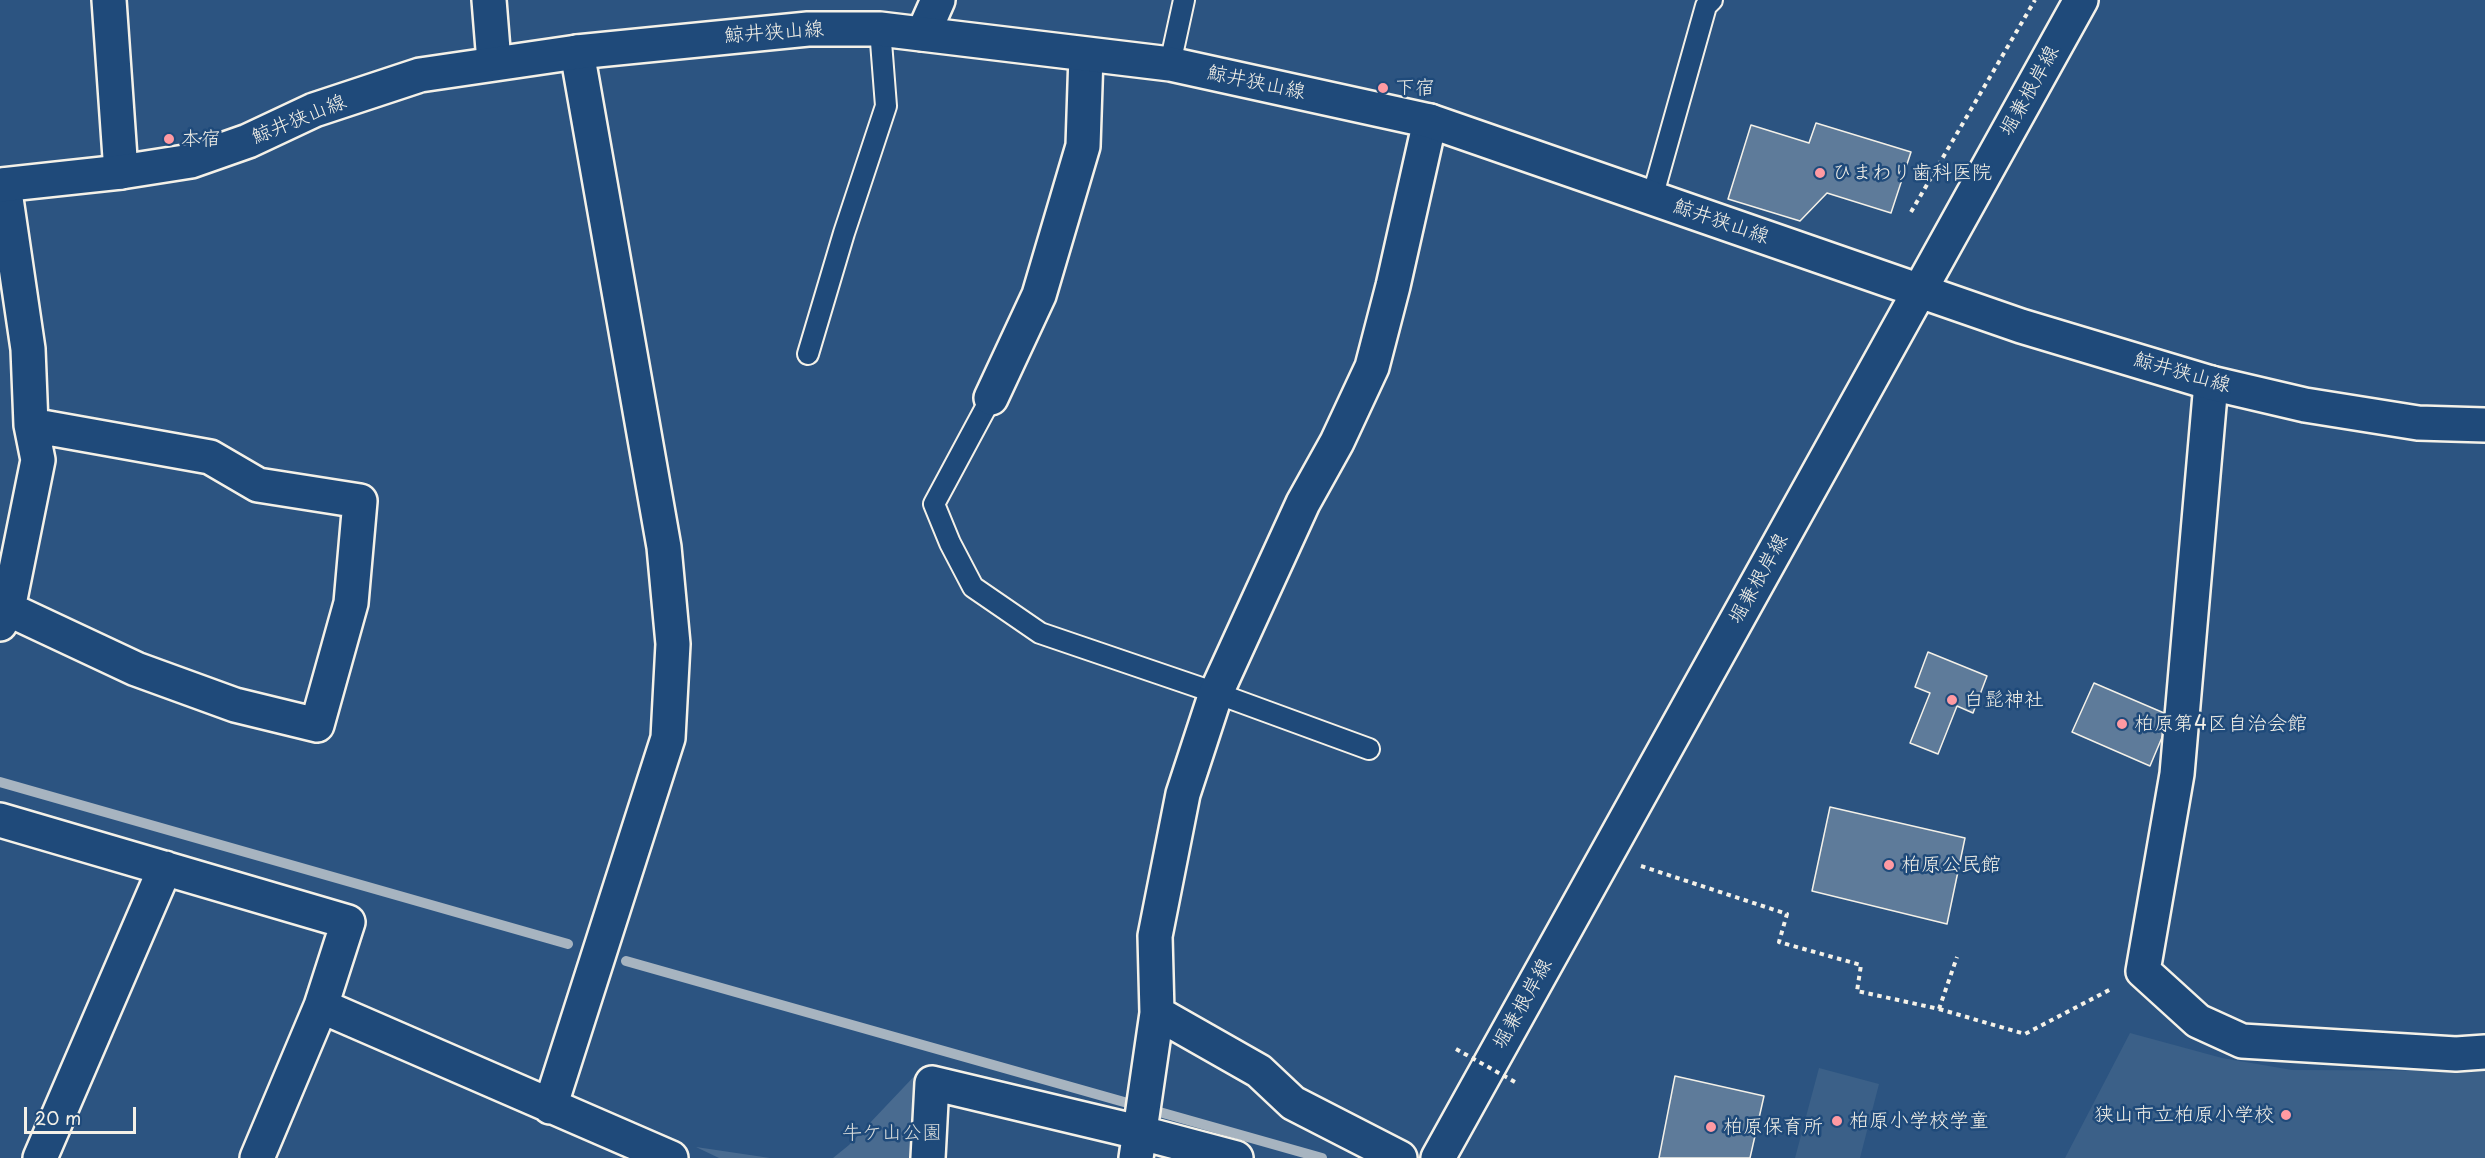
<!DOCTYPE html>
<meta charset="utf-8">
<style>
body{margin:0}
#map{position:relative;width:2485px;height:1158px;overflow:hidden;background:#2c5481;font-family:"Playpen Sans",sans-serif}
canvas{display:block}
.scale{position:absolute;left:24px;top:1107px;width:112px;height:27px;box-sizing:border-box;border:3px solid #f4f1e8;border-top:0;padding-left:8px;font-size:18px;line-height:21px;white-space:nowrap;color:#f4f1e8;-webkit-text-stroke:4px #1f4a7a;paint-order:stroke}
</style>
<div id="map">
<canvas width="2485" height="1158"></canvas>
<div class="scale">20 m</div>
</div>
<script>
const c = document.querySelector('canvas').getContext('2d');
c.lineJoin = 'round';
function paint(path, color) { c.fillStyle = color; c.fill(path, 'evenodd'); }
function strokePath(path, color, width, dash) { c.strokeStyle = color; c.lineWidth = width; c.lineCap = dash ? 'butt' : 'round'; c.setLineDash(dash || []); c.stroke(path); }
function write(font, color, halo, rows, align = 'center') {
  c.font = font + ' "Playpen Sans","Klee One",sans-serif'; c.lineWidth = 5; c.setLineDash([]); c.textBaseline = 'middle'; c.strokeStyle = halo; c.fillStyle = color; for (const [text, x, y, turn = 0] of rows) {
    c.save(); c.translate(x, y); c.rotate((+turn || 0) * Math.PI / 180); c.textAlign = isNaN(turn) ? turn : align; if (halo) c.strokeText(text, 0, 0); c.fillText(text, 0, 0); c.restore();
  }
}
paint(new Path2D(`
 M 2130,1033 L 2222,1058 L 2292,1070 L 2485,1071 L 2485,1158 L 2065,1158 Z
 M 1819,1068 L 1879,1084 L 1860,1158 L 1795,1158 Z`), '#3b6088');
paint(new Path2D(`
 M 922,1068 L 914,1158 L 833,1158 L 849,1145 Z
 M 696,1147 L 770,1158 L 719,1158 Z`), '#496b90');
strokePath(new Path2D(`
 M 0,782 L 568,944
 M 626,961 L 1322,1158`), '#a7b4c0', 10);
const building = new Path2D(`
 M 1816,123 L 1911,152 L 1891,213 L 1827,193 L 1800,221 L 1728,199 L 1751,125 L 1809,143 Z
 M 1928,652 L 1987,676 L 1973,713 L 1957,706 L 1938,754 L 1910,743 L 1930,693 L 1915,687 Z
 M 2094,683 L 2171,716 L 2150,766 L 2072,732 Z
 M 1830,807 L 1965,838 L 1947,924 L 1812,891 Z
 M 1675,1076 L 1764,1096 L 1750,1158 L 1659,1158 Z`);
paint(building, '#5e7b9a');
strokePath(building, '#f4f1e8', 1.5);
const lane = new Path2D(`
 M 1170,64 L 1184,0
 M 1652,198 L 1706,6 L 1712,0
 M 808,354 L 844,233 L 886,106 L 880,29
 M 991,398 L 934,504 L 950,543 L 973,587 L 1040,633 L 1216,693 L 1369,749`);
const street = new Path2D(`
 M 109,0 L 121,172
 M 489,0 L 494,62
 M 923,34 L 938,0
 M 2211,383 L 2177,774 L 2143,971 L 2198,1021 L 2242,1041 L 2456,1054 L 2485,1052
 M 991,398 L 1039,295 L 1083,146 L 1086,55
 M 8,609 L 136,669 L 235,705 L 317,725 L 351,603 L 360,501 L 258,485 L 210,457 L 31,425
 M 0,624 L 8,609 L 38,460 L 31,425 L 28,349 L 4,185
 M 0,820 L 348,922 L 321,1006 L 257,1158
 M 321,1006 L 671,1158
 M 1157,1013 L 1259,1071 L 1293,1103 L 1400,1158
 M 550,1107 L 668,738 L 673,644 L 664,547 L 577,52
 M 40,1158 L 165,868
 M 928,1158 L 932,1083 L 1138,1132 L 1236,1158
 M 1136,1158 L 1157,1013 L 1155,936 L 1183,794 L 1216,693 L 1303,503 L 1337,442 L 1372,367 L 1393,286 L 1430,121`);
const secondary = new Path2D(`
 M 0,185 L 121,172 L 191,161 L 248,141 L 314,110 L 420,75 L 577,52 L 808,29 L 880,29 L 1170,64 L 1430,121 L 2021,326 L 2211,383 L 2305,405 L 2418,423 L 2485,425
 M 1438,1158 L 2081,0`);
strokePath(lane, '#f4f1e8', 24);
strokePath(street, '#f4f1e8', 38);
strokePath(secondary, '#f4f1e8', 38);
strokePath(new Path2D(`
 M 1911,212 L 2035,0
 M 1641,866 L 1787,914 L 1779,942 L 1861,965 L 1857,991 L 1939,1009 L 1957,957
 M 1939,1009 L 2025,1034 L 2113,988`), '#f4f1e8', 4, [4.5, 4.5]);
strokePath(lane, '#1f4a7a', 20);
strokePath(street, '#1f4a7a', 33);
strokePath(secondary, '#1f4a7a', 33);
strokePath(new Path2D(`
 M 1456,1049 L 1515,1082`), '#f4f1e8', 4, [4.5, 4.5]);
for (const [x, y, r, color] of [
 [1383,88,6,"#ff9aa2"],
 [169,139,6,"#ff9aa2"],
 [1820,173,6,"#ff9aa2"],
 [1952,700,6,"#ff9aa2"],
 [2122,724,6,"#ff9aa2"],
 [1889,865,6,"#ff9aa2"],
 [2286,1115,6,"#ff9aa2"],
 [1837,1121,6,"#ff9aa2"],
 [1711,1127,6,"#ff9aa2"]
]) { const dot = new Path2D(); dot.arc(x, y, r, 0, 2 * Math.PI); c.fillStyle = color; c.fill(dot); strokePath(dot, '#1f4a7a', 2); }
write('20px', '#f4f1e8', '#1f4a7a', [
 ["鯨井狭山線",774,33,-4],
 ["鯨井狭山線",1256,83,12],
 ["堀兼根岸線",2030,91,-61],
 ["鯨井狭山線",299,120,-22],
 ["鯨井狭山線",1721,222,19],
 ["鯨井狭山線",2182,373,16],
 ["堀兼根岸線",1759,579,-61],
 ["堀兼根岸線",1523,1004,-61]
]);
write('20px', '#f4f1e8', '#1f4a7a', [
 ["下宿",1395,88],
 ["本宿",181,139],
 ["ひまわり歯科医院",1832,173],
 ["白髭神社",1964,700],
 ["柏原第4区自治会館",2134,724],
 ["柏原公民館",1901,865],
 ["狭山市立柏原小学校",2274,1115,"right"],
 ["柏原小学校学童",1849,1121],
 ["柏原保育所",1723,1127]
], 'left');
write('20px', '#dadddb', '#1f4a7a', [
 ["牛ケ山公園",892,1133]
]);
</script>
